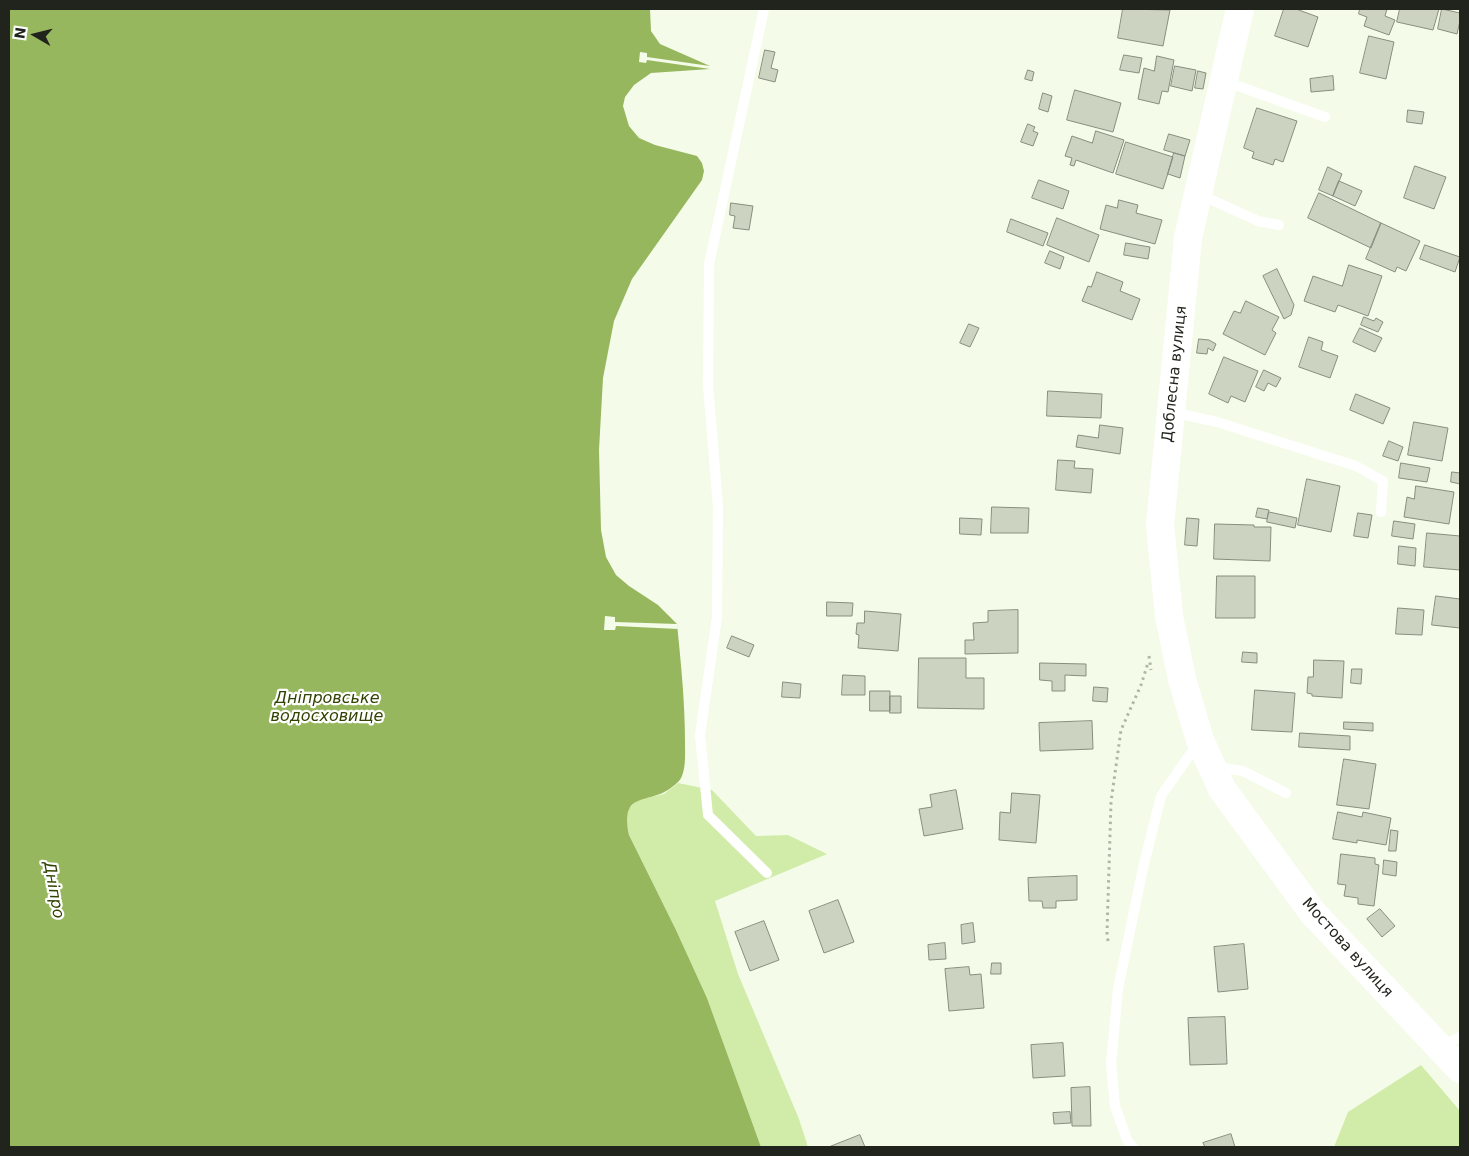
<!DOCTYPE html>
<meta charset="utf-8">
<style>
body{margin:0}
#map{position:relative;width:1469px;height:1156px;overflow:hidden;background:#f4fce9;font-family:"DejaVu Sans",sans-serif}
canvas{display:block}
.frame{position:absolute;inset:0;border:10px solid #21241d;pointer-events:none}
.north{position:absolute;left:10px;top:10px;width:50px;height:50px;-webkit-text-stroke:4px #fff;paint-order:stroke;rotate:278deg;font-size:14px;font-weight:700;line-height:20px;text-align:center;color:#21241d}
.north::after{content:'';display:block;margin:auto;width:18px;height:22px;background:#21241d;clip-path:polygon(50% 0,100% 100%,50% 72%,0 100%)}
</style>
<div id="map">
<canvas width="1469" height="1156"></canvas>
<div class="frame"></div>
<div class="north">N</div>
</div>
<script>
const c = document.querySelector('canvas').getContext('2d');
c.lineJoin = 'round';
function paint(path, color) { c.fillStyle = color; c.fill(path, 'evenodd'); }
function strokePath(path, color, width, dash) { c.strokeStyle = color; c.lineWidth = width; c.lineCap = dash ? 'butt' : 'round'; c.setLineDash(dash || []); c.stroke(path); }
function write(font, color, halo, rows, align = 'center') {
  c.font = font + ' "DejaVu Sans",sans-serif'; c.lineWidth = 4.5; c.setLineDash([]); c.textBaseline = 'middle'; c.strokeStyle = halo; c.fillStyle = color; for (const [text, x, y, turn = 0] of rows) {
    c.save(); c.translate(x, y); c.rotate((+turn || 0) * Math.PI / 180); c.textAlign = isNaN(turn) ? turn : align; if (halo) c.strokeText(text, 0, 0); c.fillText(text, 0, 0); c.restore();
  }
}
paint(new Path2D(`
 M 678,783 L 712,790 L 756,836 L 788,835 L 827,854 L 715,901 L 738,974 L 799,1119 L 808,1147 L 761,1147 L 707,998 L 676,930 L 629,835 L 626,822 L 628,809 L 637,800 L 664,794 Z
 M 1421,1065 L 1460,1111 L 1460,1147 L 1334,1147 L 1348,1112 Z`), '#d1eba8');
paint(new Path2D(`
 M 9,9 L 650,9 L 651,31 L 660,44 L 710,66 L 710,69 L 651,73 L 634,85 L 625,97 L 623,106 L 629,126 L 639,138 L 655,145 L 697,156 L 702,163 L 704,171 L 702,180 L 632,279 L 614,321 L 603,378 L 599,450 L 601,530 L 606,557 L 616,575 L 629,586 L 658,605 L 677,624 C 681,663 685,703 685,742 C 685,753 686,766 682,776 C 680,781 676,784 672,787 C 648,806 620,789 629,835 L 676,930 L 707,998 L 761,1147 L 9,1147 Z`), '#97b75e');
paint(new Path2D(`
 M 640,52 L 647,53 L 647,57 L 710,66 L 710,69 L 647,60 L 646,63 L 639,62 Z
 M 605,616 L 615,617 L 615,622 L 677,624 L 678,629 L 616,626 L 615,630 L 604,630 Z`), '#f4fce9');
const building = new Path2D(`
 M 1123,9 L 1170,10 L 1163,46 L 1118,38 Z
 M 1284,9 L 1296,9 L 1318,17 L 1308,47 L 1275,36 Z
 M 1360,9 L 1387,9 L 1385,16 L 1395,20 L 1389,35 L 1364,26 L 1367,17 L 1359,14 Z
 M 1400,9 L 1439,9 L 1433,30 L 1397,22 Z
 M 1442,9 L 1460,13 L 1460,21 L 1457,34 L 1438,29 Z
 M 1369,36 L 1394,42 L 1386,79 L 1360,73 Z
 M 765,50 L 775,52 L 771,68 L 778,70 L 775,82 L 759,78 Z
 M 1124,55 L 1142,58 L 1139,73 L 1120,70 Z
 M 1157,56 L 1174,60 L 1168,92 L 1162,91 L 1159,104 L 1138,99 L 1144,68 L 1154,71 Z
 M 1175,66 L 1196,70 L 1192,91 L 1171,86 Z
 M 1028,70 L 1034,72 L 1032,81 L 1025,79 Z
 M 1198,71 L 1206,73 L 1203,89 L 1195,88 Z
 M 1333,76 L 1334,90 L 1311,92 L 1310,79 Z
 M 1075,90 L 1121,103 L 1113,132 L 1067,120 Z
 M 1043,93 L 1052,96 L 1048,112 L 1039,109 Z
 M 1257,108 L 1297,121 L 1283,162 L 1275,159 L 1273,165 L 1252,158 L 1254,152 L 1244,148 Z
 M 1408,110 L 1424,112 L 1422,124 L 1407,122 Z
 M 1028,124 L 1035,127 L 1033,131 L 1038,133 L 1033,146 L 1021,142 Z
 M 1096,131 L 1124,140 L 1113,173 L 1076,160 L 1074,166 L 1070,165 L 1072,158 L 1065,156 L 1072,136 L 1092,143 Z
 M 1169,134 L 1190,140 L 1185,156 L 1164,150 Z
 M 1126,142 L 1173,157 L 1163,189 L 1116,174 Z
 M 1174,153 L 1185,156 L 1180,178 L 1168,174 Z
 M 1415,166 L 1446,177 L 1434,209 L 1404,198 Z
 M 1328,167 L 1342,174 L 1333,196 L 1319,190 Z
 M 1039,180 L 1069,191 L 1063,209 L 1032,198 Z
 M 1339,181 L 1362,191 L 1355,206 L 1333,196 Z
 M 1319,193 L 1381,223 L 1371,248 L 1308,218 Z
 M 1119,200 L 1138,205 L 1136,213 L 1162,220 L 1155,244 L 1100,229 L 1106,205 L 1117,208 Z
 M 731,203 L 753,206 L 749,230 L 733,228 L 735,216 L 730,215 Z
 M 1057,218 L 1099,235 L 1089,262 L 1047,245 Z
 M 1011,219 L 1048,233 L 1043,246 L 1007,232 Z
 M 1381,223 L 1420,241 L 1406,271 L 1397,267 L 1395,272 L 1366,259 Z
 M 1126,243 L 1150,247 L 1148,259 L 1124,255 Z
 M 1425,245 L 1460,257 L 1455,272 L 1420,259 Z
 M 1050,251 L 1064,257 L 1060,269 L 1045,263 Z
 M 1349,265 L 1382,276 L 1368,316 L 1338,305 L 1335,312 L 1304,301 L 1313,276 L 1342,286 Z
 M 1277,269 L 1294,305 L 1291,315 L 1284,319 L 1263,276 Z
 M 1097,272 L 1123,282 L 1120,291 L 1140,299 L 1132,320 L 1082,301 L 1088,286 L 1091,287 Z
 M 1246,301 L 1279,317 L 1272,330 L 1276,333 L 1265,355 L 1223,334 L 1234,311 L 1240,313 Z
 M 1364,317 L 1374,321 L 1376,318 L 1383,322 L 1378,332 L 1361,325 Z
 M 969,324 L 979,328 L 970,347 L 960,343 Z
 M 1360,328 L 1382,338 L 1375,352 L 1353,342 Z
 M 1309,337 L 1323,342 L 1321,350 L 1338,356 L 1330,378 L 1299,367 Z
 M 1199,339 L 1209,340 L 1216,344 L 1213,351 L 1208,348 L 1207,354 L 1197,353 Z
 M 1224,357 L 1258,371 L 1245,402 L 1231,396 L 1228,403 L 1209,394 Z
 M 1264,370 L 1281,378 L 1276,387 L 1268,383 L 1264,391 L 1256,387 Z
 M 1048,391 L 1102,394 L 1101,418 L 1047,416 Z
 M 1356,394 L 1390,408 L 1383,424 L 1350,410 Z
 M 1414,422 L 1448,428 L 1442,461 L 1408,455 Z
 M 1100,425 L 1123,428 L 1120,454 L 1076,447 L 1078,435 L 1098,438 Z
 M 1389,441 L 1403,447 L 1398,461 L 1383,456 Z
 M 1058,460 L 1075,461 L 1074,468 L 1093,469 L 1091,493 L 1056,490 Z
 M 1401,463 L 1430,468 L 1427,482 L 1399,478 Z
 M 1452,472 L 1460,473 L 1460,484 L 1451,482 Z
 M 1307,479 L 1340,486 L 1331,532 L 1298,525 Z
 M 1416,486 L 1454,492 L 1449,524 L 1404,517 L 1407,497 L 1414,499 Z
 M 992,507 L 1029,508 L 1028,533 L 991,533 Z
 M 1258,508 L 1269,510 L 1267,519 L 1256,517 Z
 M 1269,512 L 1297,518 L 1295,528 L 1267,522 Z
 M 1358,513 L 1372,515 L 1368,538 L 1354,536 Z
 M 960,518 L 982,519 L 981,535 L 960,534 Z
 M 1187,518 L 1199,519 L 1197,546 L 1185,545 Z
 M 1394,521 L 1415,524 L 1413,539 L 1392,536 Z
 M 1215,524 L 1254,525 L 1254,527 L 1271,527 L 1270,561 L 1214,559 Z
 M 1427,533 L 1460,536 L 1460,570 L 1424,567 Z
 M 1399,546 L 1416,548 L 1415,566 L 1398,564 Z
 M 1217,576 L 1255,576 L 1255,618 L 1216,618 Z
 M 1436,596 L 1460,599 L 1460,628 L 1432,625 Z
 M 827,602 L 853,603 L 852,616 L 827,616 Z
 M 1398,608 L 1424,610 L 1422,635 L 1396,634 Z
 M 1018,610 L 1018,653 L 965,654 L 965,640 L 974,640 L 973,623 L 988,622 L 988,611 Z
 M 865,611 L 901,614 L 898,651 L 858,648 L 859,635 L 856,634 L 857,623 L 864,623 Z
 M 732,636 L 754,645 L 749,657 L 727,648 Z
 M 1243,652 L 1257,653 L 1257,663 L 1242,662 Z
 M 919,658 L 966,658 L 966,678 L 984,678 L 984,709 L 918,708 Z
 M 1314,660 L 1344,661 L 1342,698 L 1312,696 L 1312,694 L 1307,693 L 1308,677 L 1313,677 Z
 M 1040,663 L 1086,664 L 1086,676 L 1065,675 L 1065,691 L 1052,691 L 1052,681 L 1040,680 Z
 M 1352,669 L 1362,669 L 1361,684 L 1351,683 Z
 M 843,675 L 865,676 L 865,695 L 842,695 Z
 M 783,682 L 801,684 L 800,698 L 782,697 Z
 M 1094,687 L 1108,688 L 1107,702 L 1093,701 Z
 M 1255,690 L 1295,693 L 1292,732 L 1252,730 Z
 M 870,691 L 890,691 L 890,711 L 870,711 Z
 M 890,696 L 901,696 L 901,713 L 890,713 Z
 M 1092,721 L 1093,749 L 1040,751 L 1039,723 Z
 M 1344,722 L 1373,723 L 1373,731 L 1344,729 Z
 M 1300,733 L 1350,736 L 1350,750 L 1299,747 Z
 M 1344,759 L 1376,764 L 1369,809 L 1337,805 Z
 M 956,790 L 963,829 L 924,836 L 919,809 L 932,807 L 930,795 Z
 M 1012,793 L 1040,795 L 1036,843 L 999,840 L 1000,812 L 1010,813 Z
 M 1338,812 L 1362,817 L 1363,812 L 1391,818 L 1386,845 L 1357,840 L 1357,843 L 1333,839 Z
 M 1391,830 L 1398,831 L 1396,851 L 1389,851 Z
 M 1341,854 L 1375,858 L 1375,864 L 1379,865 L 1374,906 L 1358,904 L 1358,898 L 1344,896 L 1346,885 L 1338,884 Z
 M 1384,860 L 1397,862 L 1396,876 L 1383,874 Z
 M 1077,876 L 1077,900 L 1056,901 L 1056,908 L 1043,908 L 1042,901 L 1029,901 L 1028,878 Z
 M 838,900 L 854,942 L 824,953 L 809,911 Z
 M 1380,909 L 1395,926 L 1382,937 L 1367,919 Z
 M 764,921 L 779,960 L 750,971 L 735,932 Z
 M 973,923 L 975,942 L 962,944 L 961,925 Z
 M 945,943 L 946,959 L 929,960 L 928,945 Z
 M 1244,944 L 1248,989 L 1218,992 L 1214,947 Z
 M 992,963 L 1001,963 L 1001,974 L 991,974 Z
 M 969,967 L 970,975 L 981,974 L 984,1008 L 949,1011 L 945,969 Z
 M 1225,1017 L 1227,1064 L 1190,1065 L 1188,1018 Z
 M 1063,1043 L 1065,1076 L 1033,1078 L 1031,1045 Z
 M 1090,1087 L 1091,1126 L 1072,1126 L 1071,1088 Z
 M 1070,1112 L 1071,1123 L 1054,1124 L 1053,1113 Z
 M 1231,1134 L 1235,1147 L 1205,1147 L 1203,1143 Z
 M 860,1135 L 865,1147 L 829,1147 Z`);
paint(building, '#ccd3c1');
strokePath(building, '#878e7d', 1);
strokePath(new Path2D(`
 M 1149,656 L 1151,670
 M 1108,941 L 1107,933 L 1111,802 L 1121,730 L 1141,685 L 1148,663`), '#afb6a6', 3, [2.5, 4]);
strokePath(new Path2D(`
 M 764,9 L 709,264 L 708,385 L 718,507 L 717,617 L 700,735 L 708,815 L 767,873
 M 1224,81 L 1325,117
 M 1199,194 L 1258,221 L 1279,225
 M 1172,412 L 1217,422 L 1356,466 L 1383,481 L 1381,512
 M 1215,767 L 1243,771 L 1286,793
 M 1442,1046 L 1460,1037
 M 1133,1147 L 1127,1140 L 1115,1106 L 1111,1064 L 1118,989 L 1143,868 L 1161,796 L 1198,743`), '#fff', 10);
strokePath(new Path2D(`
 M 1240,9 L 1188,238 L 1160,525 L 1169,616 L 1182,679 L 1200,740 L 1222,789 L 1313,913 L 1460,1069`), '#fff', 28);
write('15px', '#21241d', '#fff', [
 ["Доблесна вулиця",1175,374,-84],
 ["Мостова вулиця",1347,948,48]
]);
write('italic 16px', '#304300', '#fff', [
 ["Дніпровське",327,699],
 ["водосховище",327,717],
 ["Дніпро",53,890,80]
]);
</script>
